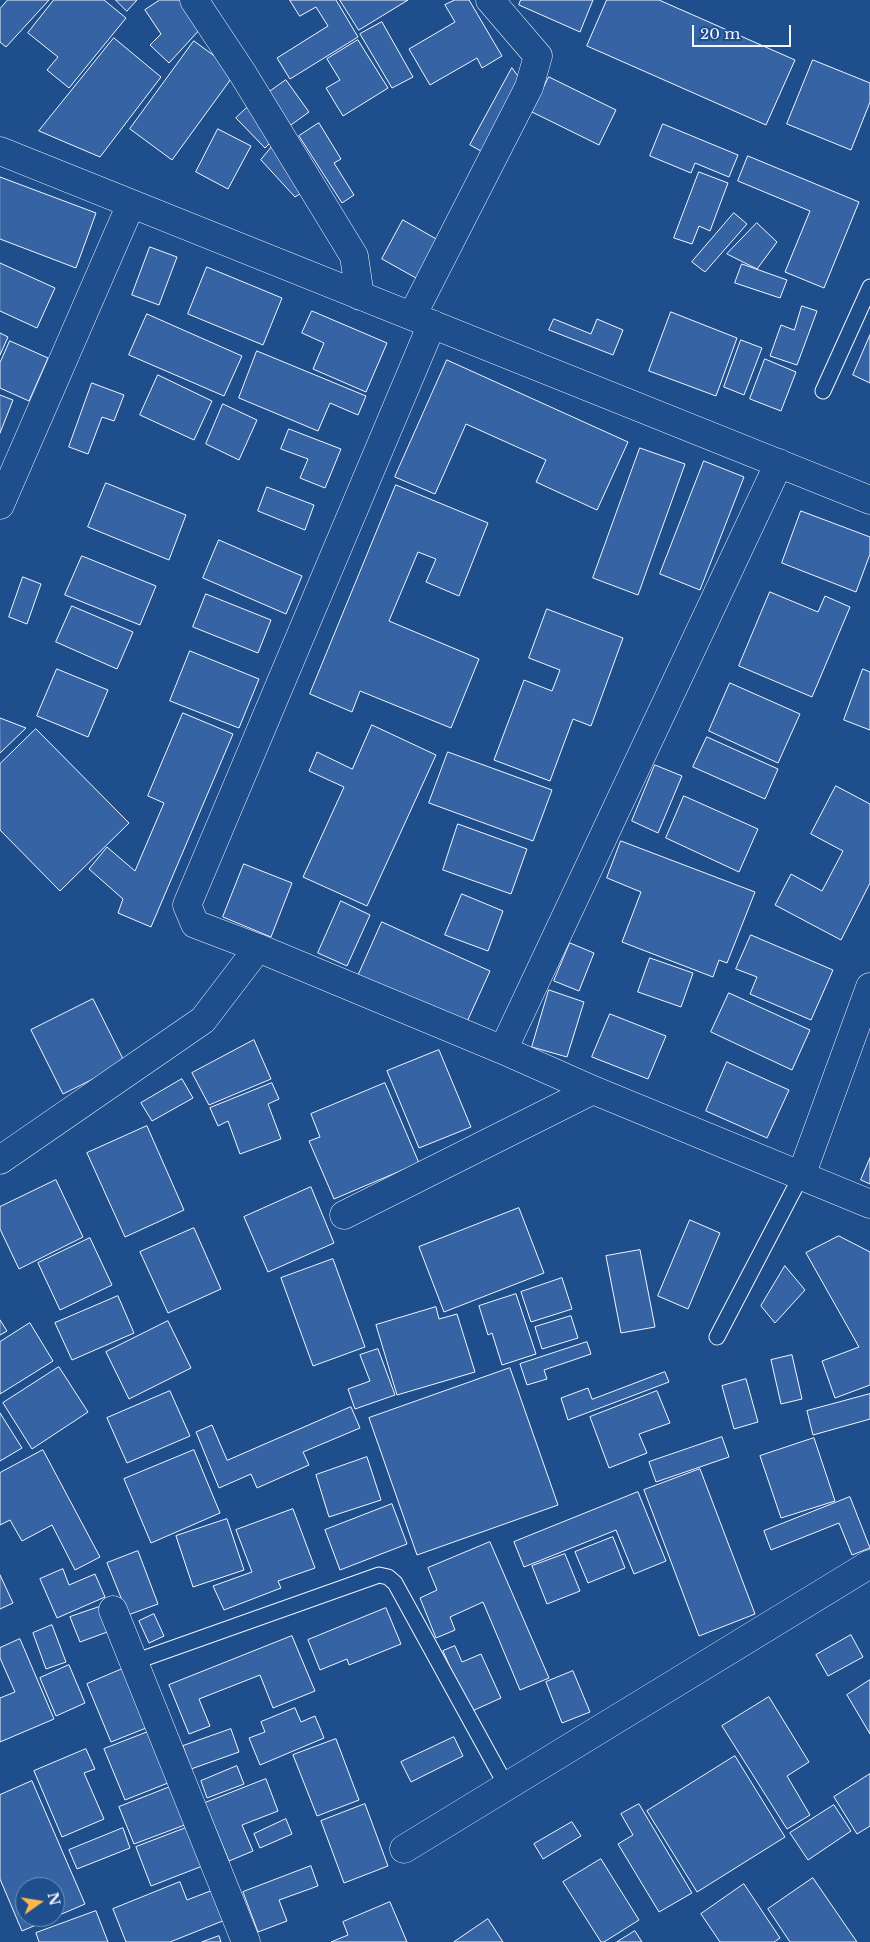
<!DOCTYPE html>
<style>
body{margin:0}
#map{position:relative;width:870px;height:1942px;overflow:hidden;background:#1f4e8c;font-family:"Libre Baskerville",serif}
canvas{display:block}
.north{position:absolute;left:15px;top:1877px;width:50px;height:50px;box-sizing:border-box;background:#1f4e8c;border:1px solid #7391ba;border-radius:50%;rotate:77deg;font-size:14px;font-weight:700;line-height:20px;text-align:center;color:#f2f6ff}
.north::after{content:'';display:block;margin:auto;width:18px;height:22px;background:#ffb74d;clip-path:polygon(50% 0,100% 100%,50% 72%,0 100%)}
.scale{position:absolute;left:692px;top:25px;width:99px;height:22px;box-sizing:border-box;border:2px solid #f2f6ff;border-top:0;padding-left:6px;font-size:15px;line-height:18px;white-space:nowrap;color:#f2f6ff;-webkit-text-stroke:4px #1f4e8c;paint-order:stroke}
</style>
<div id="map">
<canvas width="870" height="1942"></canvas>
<div class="north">N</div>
<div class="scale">20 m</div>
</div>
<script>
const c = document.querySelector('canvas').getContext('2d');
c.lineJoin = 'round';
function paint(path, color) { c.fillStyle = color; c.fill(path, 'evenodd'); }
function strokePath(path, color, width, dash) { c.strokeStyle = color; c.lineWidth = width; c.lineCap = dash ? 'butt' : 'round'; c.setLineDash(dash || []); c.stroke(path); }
const building = new Path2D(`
 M 8,0 L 49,0 L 6,47 L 0,42 L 0,9 Z
 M 54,0 L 104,0 L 126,18 L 69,88 L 47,70 L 58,57 L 28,33 Z
 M 116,0 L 137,0 L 127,11 Z
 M 160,0 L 187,0 L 202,27 L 169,63 L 150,45 L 161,34 L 145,10 Z
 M 290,0 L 336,0 L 358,37 L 290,79 L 277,58 L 328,26 L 316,7 L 300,16 Z
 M 340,0 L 408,0 L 359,30 Z
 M 455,0 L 469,0 L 502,56 L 482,68 L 477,58 L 430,85 L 409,49 L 455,22 L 445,5 Z
 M 521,0 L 593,0 L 580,32 L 519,5 Z
 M 607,0 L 659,0 L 795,60 L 766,125 L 587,46 Z
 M 382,22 L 413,77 L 392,88 L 360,34 Z
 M 114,38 L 161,77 L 100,157 L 39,131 Z
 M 358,40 L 388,88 L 343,116 L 326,88 L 340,80 L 327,59 Z
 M 194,41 L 236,72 L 172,160 L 130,129 Z
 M 813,60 L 870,83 L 870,102 L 851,150 L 787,124 Z
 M 512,68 L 526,87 L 488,155 L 470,145 Z
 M 549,77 L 616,110 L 599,145 L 532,112 Z
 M 286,80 L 309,112 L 288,127 L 265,95 Z
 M 250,105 L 279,134 L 265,148 L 236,118 Z
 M 319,123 L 341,159 L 334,163 L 354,195 L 342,203 L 299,136 Z
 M 663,124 L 738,155 L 729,177 L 695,163 L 691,173 L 650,156 Z
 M 218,129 L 251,146 L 228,189 L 196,172 Z
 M 280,137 L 313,185 L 295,197 L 261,160 Z
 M 748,156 L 859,202 L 824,288 L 785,272 L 810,211 L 738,181 Z
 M 699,172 L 728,183 L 710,231 L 699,226 L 692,244 L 674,238 Z
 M 0,177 L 96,213 L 76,268 L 0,239 Z
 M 734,213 L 747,224 L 705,272 L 692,262 Z
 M 403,220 L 438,240 L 416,278 L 382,259 Z
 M 757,223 L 777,242 L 757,269 L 727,254 Z
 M 150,247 L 177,257 L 159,305 L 132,295 Z
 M 0,263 L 55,288 L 37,328 L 0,311 Z
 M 742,264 L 787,280 L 780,298 L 735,283 Z
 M 207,267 L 282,298 L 263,345 L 188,314 Z
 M 802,306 L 817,311 L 797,365 L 770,356 L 781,325 L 794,330 Z
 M 312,311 L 387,343 L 366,392 L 313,369 L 324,343 L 302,333 Z
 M 671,312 L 737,338 L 716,396 L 649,371 Z
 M 147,314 L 242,356 L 224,396 L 129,355 Z
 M 554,319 L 591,334 L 597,319 L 623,330 L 613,355 L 549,330 Z
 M 0,333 L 8,337 L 0,355 Z
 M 870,335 L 870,383 L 853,375 Z
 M 741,340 L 762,348 L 744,395 L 724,387 Z
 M 10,341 L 48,358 L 29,401 L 0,388 L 0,363 Z
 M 257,351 L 366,396 L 358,415 L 330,403 L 318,431 L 239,398 Z
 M 765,359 L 796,372 L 781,411 L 750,399 Z
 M 447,360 L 628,442 L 597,510 L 536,482 L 546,460 L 466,424 L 435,494 L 395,477 Z
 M 158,375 L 212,401 L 194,440 L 140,415 Z
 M 92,383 L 124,395 L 114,421 L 102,417 L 88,454 L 69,447 Z
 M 0,395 L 13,400 L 0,433 Z
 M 223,404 L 257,420 L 239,460 L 206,444 Z
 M 289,429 L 341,449 L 325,488 L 300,478 L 308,459 L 281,449 Z
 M 640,448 L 685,464 L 638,595 L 593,578 Z
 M 704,461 L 744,477 L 700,590 L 660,574 Z
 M 106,483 L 186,515 L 169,560 L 88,527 Z
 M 396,485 L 488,523 L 459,596 L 426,582 L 436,559 L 418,552 L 389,621 L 479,659 L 451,728 L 360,691 L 352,712 L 310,694 Z
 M 267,487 L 314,505 L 305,530 L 258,511 Z
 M 801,511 L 870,537 L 870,554 L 856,592 L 782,563 Z
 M 219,540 L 302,576 L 286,614 L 203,578 Z
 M 82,556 L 156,586 L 140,625 L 65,595 Z
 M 23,577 L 41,584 L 27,624 L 9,617 Z
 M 770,592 L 818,612 L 825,596 L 850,607 L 812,697 L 739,666 Z
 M 206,594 L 271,620 L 258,653 L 193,627 Z
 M 72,606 L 133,632 L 117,669 L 56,642 Z
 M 547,609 L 623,638 L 591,726 L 573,719 L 550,781 L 494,760 L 524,680 L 552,691 L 560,670 L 529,658 Z
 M 190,651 L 259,679 L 239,728 L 170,701 Z
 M 57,669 L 108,690 L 88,737 L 37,716 Z
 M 863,669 L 870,672 L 870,730 L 844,720 Z
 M 730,683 L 800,714 L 778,763 L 709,731 Z
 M 183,713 L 233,734 L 151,927 L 118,913 L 123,899 L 89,869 L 107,847 L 135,871 L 164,803 L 148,796 Z
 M 0,718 L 26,728 L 0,753 Z
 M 372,725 L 436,755 L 367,906 L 303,877 L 344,787 L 309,771 L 317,752 L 352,769 Z
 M 36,729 L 129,823 L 60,891 L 0,830 L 0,764 Z
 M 707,737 L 778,769 L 765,799 L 693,767 Z
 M 448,752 L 552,790 L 533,841 L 429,803 Z
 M 655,765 L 682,776 L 658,833 L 632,821 Z
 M 836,786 L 870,804 L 870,883 L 841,940 L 775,905 L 791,874 L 822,891 L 843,851 L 811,834 Z
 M 684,796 L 758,829 L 739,872 L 666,838 Z
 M 458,824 L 527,849 L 511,894 L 443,870 Z
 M 621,841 L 755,892 L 727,963 L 719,960 L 713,977 L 622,942 L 641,892 L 607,878 Z
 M 244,864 L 292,883 L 271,937 L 223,917 Z
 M 462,894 L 503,911 L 488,951 L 445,935 Z
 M 341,901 L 370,915 L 347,966 L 318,953 Z
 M 382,922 L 490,971 L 466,1024 L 358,976 Z
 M 751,935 L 833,970 L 811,1020 L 750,994 L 757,977 L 736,969 Z
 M 570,943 L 594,953 L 579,991 L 554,981 Z
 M 650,958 L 693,973 L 681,1007 L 638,992 Z
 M 549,990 L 584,1002 L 567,1057 L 532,1047 Z
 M 729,993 L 810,1030 L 792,1070 L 711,1032 Z
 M 93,999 L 125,1063 L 63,1094 L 31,1030 Z
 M 610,1014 L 666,1036 L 648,1079 L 592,1057 Z
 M 254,1040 L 271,1079 L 209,1105 L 192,1073 Z
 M 439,1050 L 471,1127 L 419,1148 L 387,1071 Z
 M 727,1062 L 789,1090 L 767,1138 L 706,1111 Z
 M 182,1079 L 193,1098 L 152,1121 L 141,1103 Z
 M 272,1083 L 279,1099 L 268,1104 L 281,1139 L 240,1154 L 228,1121 L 218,1126 L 210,1108 Z
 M 385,1083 L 419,1163 L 334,1199 L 309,1141 L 320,1137 L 311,1114 Z
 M 147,1126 L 184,1210 L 125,1237 L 87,1153 Z
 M 870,1158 L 870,1184 L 861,1180 Z
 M 56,1180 L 83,1237 L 19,1269 L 0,1229 L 0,1207 Z
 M 311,1187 L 334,1243 L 268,1272 L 244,1217 Z
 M 519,1208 L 544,1273 L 444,1312 L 419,1247 Z
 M 690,1220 L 720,1233 L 688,1309 L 658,1296 Z
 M 194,1228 L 221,1289 L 168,1313 L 140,1252 Z
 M 839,1236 L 870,1252 L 870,1385 L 835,1398 L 822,1361 L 859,1347 L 806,1253 Z
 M 90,1238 L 112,1285 L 60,1310 L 38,1263 Z
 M 640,1250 L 655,1327 L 621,1333 L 606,1256 Z
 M 333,1259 L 365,1347 L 313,1366 L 281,1278 Z
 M 785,1266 L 805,1290 L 775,1323 L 761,1306 Z
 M 562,1278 L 572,1309 L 531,1322 L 521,1292 Z
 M 516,1294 L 536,1354 L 502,1365 L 492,1333 L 488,1335 L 479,1306 Z
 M 118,1296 L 134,1333 L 72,1360 L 55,1323 Z
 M 436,1307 L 439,1319 L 457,1314 L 475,1372 L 397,1395 L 376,1325 Z
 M 571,1316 L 578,1338 L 542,1349 L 535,1327 Z
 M 0,1320 L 7,1331 L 0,1335 Z
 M 168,1321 L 191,1368 L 129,1399 L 106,1352 Z
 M 30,1323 L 53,1361 L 0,1394 L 0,1342 Z
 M 587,1342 L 591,1354 L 544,1370 L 547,1379 L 527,1385 L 520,1364 Z
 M 378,1349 L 395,1395 L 355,1409 L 348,1389 L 370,1381 L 360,1355 Z
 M 792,1355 L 802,1399 L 781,1404 L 771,1360 Z
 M 59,1367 L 88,1412 L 32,1449 L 3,1403 Z
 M 510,1368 L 558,1505 L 417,1555 L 369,1418 Z
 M 665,1372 L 669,1382 L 568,1420 L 561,1398 L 588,1388 L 592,1399 Z
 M 746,1379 L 758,1422 L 734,1429 L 722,1386 Z
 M 170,1391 L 190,1436 L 127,1463 L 107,1418 Z
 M 657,1391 L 670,1423 L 639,1434 L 647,1453 L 609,1468 L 590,1417 Z
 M 870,1394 L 870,1419 L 813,1435 L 807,1411 Z
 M 351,1407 L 360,1428 L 303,1452 L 309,1465 L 257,1488 L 251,1474 L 219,1488 L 196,1432 L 212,1425 L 227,1460 Z
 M 0,1413 L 22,1448 L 0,1461 Z
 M 722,1437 L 729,1457 L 656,1482 L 649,1462 Z
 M 814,1438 L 835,1501 L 781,1518 L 760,1456 Z
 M 43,1450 L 100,1557 L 75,1570 L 52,1525 L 22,1541 L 10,1520 L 0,1525 L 0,1473 Z
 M 194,1450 L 220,1513 L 151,1543 L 124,1479 Z
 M 367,1457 L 381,1500 L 329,1517 L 316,1475 Z
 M 700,1469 L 755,1614 L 699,1636 L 644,1490 Z
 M 638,1492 L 666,1561 L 634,1574 L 616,1530 L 524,1567 L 514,1542 Z
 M 850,1497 L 870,1548 L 852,1555 L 839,1523 L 771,1550 L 764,1531 Z
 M 392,1504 L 407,1544 L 340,1570 L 325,1530 Z
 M 293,1509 L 315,1568 L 278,1581 L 281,1588 L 224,1610 L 213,1586 L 252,1572 L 236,1530 Z
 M 227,1519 L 244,1570 L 193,1587 L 176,1536 Z
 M 613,1537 L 625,1568 L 588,1583 L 575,1552 Z
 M 490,1542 L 549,1678 L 520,1690 L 483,1602 L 450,1617 L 455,1630 L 436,1638 L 420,1598 L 437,1590 L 428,1568 Z
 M 138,1551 L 158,1604 L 128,1615 L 107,1563 Z
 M 565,1554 L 580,1591 L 547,1604 L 532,1566 Z
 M 63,1569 L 69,1585 L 95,1574 L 105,1597 L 57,1618 L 40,1579 Z
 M 0,1575 L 13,1603 L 0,1609 Z
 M 102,1606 L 110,1631 L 80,1642 L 70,1617 Z
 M 386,1608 L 401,1644 L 349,1665 L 347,1659 L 320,1670 L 308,1640 Z
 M 154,1614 L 164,1636 L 149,1643 L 139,1621 Z
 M 52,1625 L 66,1662 L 46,1669 L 33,1633 Z
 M 851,1635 L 863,1657 L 828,1676 L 816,1655 Z
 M 292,1636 L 315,1691 L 273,1708 L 260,1675 L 199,1699 L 210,1726 L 189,1734 L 169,1685 Z
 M 20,1639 L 54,1719 L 0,1742 L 0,1698 L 15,1692 L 0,1658 L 0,1648 Z
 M 455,1646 L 462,1662 L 481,1654 L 501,1698 L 470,1712 L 443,1651 Z
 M 69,1665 L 85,1703 L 56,1716 L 40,1678 Z
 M 127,1667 L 151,1726 L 111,1742 L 87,1684 Z
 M 573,1671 L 590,1712 L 562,1723 L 546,1682 Z
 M 870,1680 L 870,1734 L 847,1695 Z
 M 769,1697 L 809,1762 L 787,1776 L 810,1815 L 787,1829 L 722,1726 Z
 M 295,1708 L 301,1722 L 315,1716 L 324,1738 L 260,1765 L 249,1738 L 265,1732 L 261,1722 Z
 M 231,1729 L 239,1752 L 191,1769 L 183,1746 Z
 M 153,1730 L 173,1781 L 125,1800 L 104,1749 Z
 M 454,1737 L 463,1756 L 411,1782 L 401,1762 Z
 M 336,1739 L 359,1800 L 317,1816 L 293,1755 Z
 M 86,1749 L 95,1769 L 84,1773 L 104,1819 L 62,1837 L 34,1771 Z
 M 735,1756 L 785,1837 L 697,1892 L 647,1811 Z
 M 237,1766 L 244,1784 L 207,1798 L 201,1781 Z
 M 870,1774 L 870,1826 L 857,1834 L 834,1797 Z
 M 266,1779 L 278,1811 L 242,1825 L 253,1851 L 229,1861 L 205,1803 Z
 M 32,1781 L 85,1904 L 22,1931 L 0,1879 L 0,1795 ZM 25,1887 L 55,1887 L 55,1917 L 25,1917 Z
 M 175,1785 L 190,1823 L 134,1844 L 119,1807 Z
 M 365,1804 L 388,1866 L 344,1883 L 321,1821 Z
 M 639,1804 L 692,1893 L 659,1912 L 618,1844 L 633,1835 L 621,1814 Z
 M 834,1805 L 851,1831 L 808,1860 L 790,1833 Z
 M 286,1819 L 292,1834 L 260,1848 L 254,1834 Z
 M 572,1822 L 581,1836 L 543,1859 L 534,1844 Z
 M 191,1826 L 205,1865 L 151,1886 L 136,1847 Z
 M 123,1828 L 130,1848 L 77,1869 L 69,1850 Z
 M 601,1859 L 639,1920 L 604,1942 L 601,1942 L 563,1882 Z
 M 311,1866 L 318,1886 L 279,1900 L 287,1921 L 258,1932 L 243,1892 Z
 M 813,1878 L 857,1942 L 790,1942 L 768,1909 Z
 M 180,1882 L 187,1900 L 213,1890 L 225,1920 L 170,1942 L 126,1942 L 113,1909 Z
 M 744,1884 L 780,1938 L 774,1942 L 720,1942 L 701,1914 Z
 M 390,1902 L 407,1942 L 331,1942 L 348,1935 L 343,1922 Z
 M 96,1911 L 108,1942 L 39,1942 L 36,1933 Z
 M 488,1919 L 503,1942 L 454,1942 Z
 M 635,1931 L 642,1942 L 617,1942 Z
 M 219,1936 L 221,1942 L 202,1942 Z`);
paint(building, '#3563a3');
strokePath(building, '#f2f6ff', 1);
const service = new Path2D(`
 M 823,391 L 870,287
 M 717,1337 L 801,1176
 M 134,1662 L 379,1575 L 388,1577 L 395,1583 L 507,1787`);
const minor = new Path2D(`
 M 194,0 L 243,74 L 354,256 L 360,296
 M 0,151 L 870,500
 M 412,316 L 529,87 L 538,56 L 490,0
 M 432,324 L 187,905 L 195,924 L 258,948 L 503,1050 L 593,1090 L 870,1204
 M 0,505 L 131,204
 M 503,1050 L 779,463
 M 0,1160 L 203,1020 L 258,948
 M 801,1176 L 870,987
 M 344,1215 L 593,1090
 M 113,1610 L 246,1942
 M 404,1849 L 870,1564`);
strokePath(service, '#f2f6ff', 17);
strokePath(minor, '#f2f6ff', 29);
strokePath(service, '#1f4e8c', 15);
strokePath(minor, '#1f4e8c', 28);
</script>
